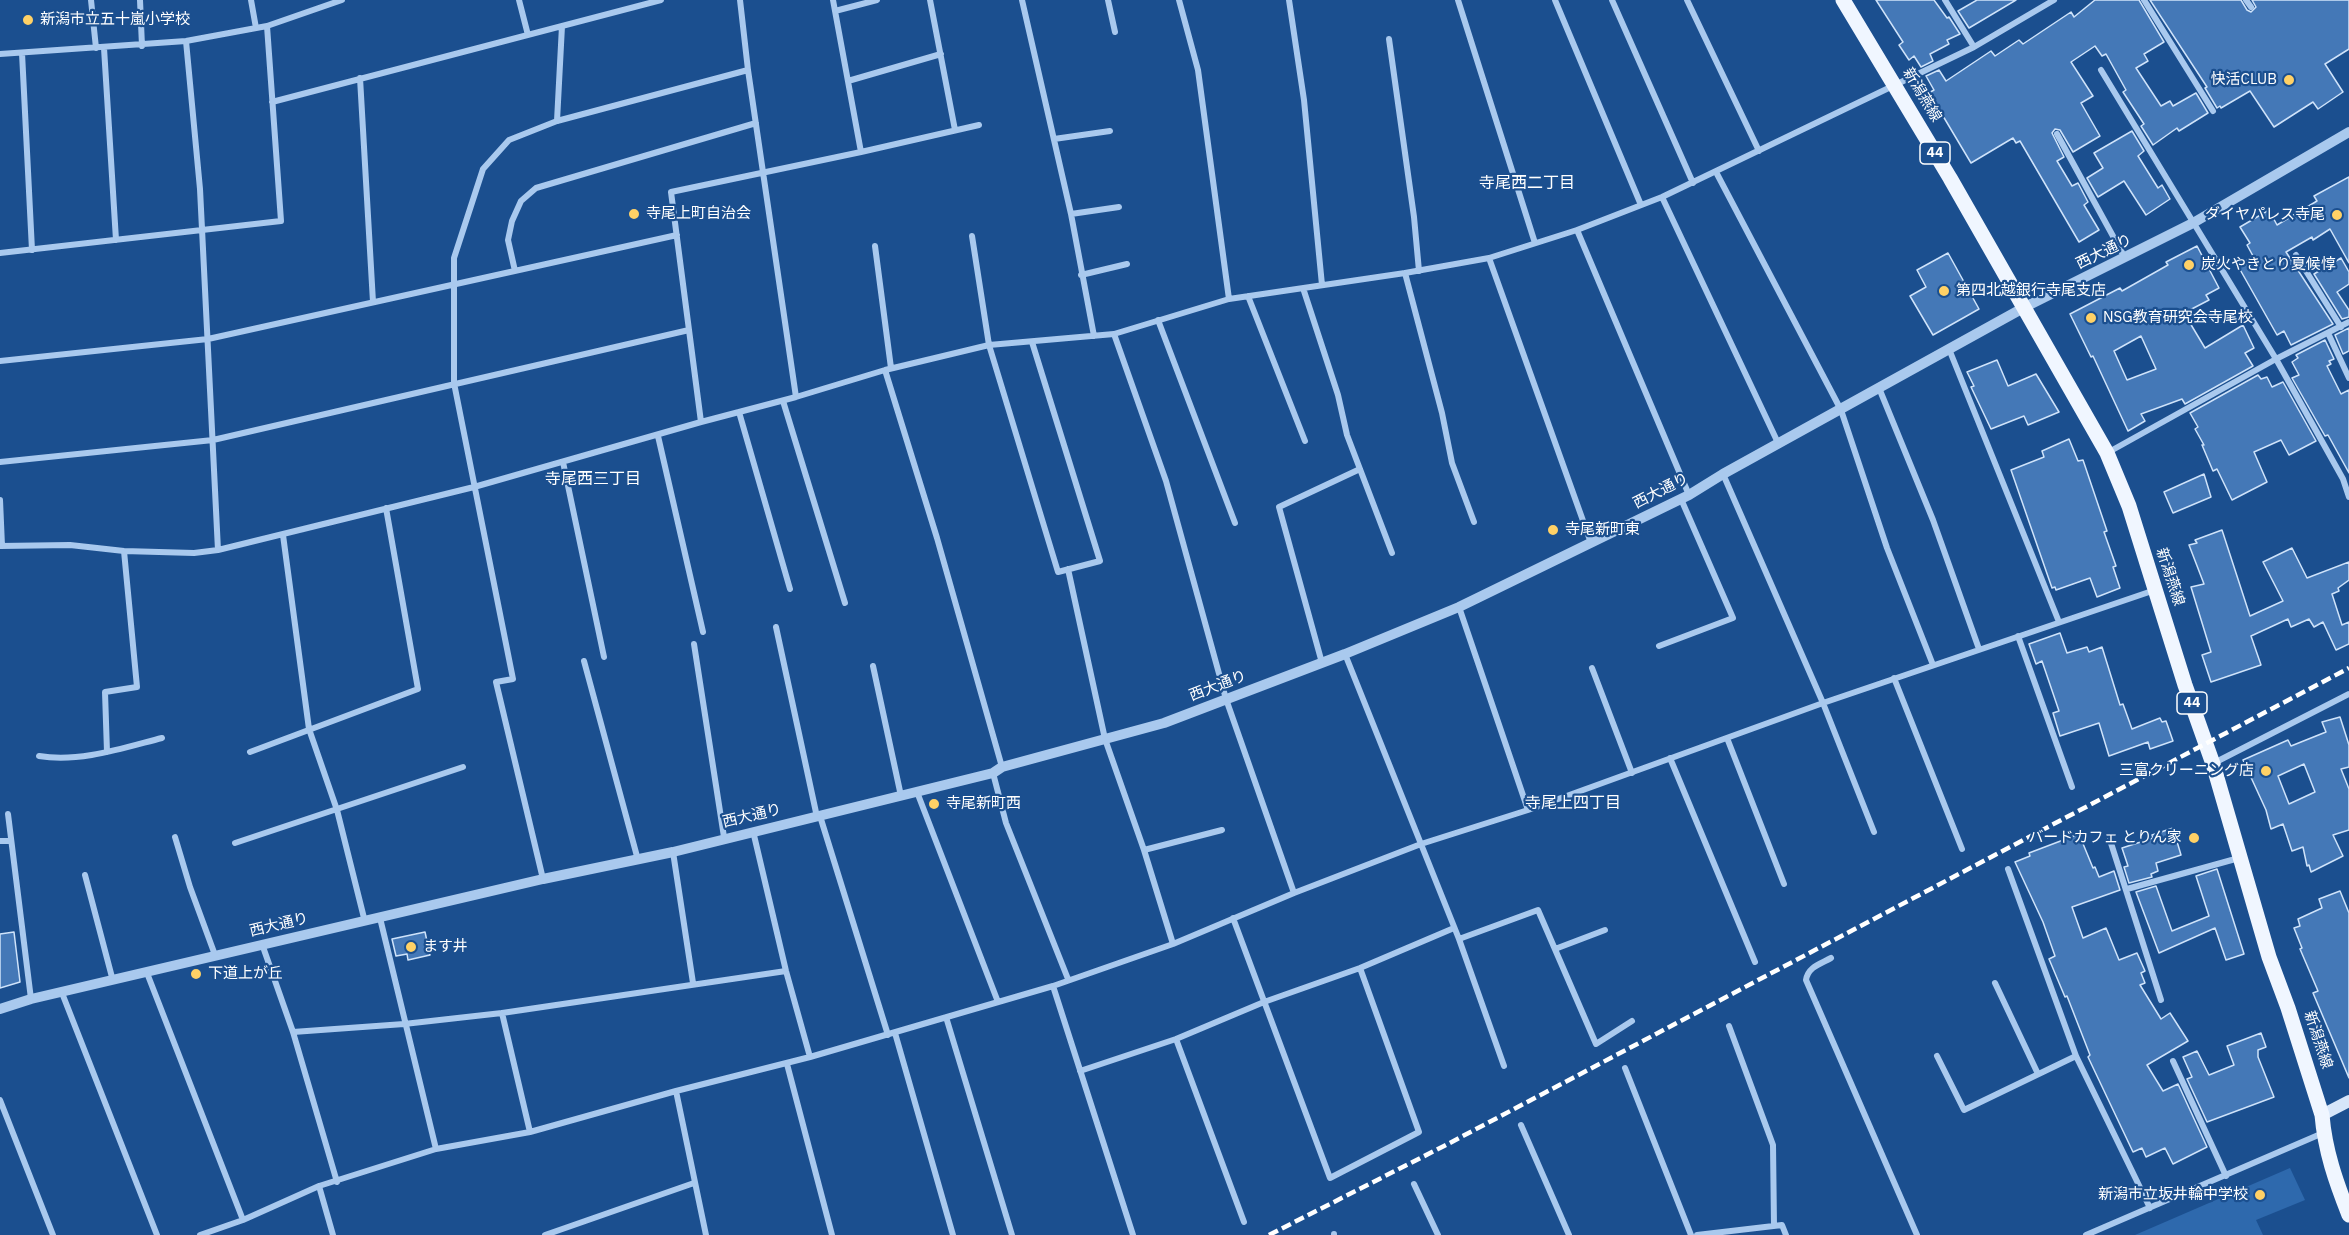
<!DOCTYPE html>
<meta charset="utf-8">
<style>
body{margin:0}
canvas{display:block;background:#1b4f8f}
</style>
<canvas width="2349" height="1235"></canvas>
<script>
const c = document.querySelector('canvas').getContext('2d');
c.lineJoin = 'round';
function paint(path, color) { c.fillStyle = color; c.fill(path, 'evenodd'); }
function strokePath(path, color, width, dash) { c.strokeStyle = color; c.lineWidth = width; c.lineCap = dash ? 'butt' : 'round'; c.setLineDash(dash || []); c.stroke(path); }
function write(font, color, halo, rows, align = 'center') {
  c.font = font + ' "IBM Plex Sans","Noto Sans JP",sans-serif'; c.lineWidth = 4.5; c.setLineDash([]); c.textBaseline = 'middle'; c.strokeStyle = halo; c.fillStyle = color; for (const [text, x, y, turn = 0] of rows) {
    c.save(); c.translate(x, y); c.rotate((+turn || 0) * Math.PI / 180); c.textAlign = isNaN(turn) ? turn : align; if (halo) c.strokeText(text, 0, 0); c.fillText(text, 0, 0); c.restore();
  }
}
paint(new Path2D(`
 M 2290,1168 L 2305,1200 L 2256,1220 L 2263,1235 L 2135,1235 Z`), '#2e69ad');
const building = new Path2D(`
 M 1876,0 L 1934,0 L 1947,18 L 1949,17 L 1960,34 L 1947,40 L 1949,44 L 1930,54 L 1933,61 L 1921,67 L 1914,56 L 1909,60 L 1899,45 L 1903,42 Z
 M 1977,0 L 2016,0 L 1969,28 L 1958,11 Z
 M 2095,0 L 2139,0 L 2164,42 L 2144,54 L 2148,61 L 2136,68 L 2161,106 L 2170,101 L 2173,106 L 2196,93 L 2208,113 L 2179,131 L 2177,128 L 2153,145 L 2141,126 L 2144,124 L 2123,92 L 2126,90 L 2106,54 L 2102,56 L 2095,46 L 2071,62 L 2093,96 L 2081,103 L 2100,136 L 2073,152 L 2060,130 L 2055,129 L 2052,133 L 2064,157 L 2057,161 L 2072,186 L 2078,183 L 2088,202 L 2084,205 L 2099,230 L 2079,242 L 2020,141 L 2016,143 L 2013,138 L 1971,163 L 1943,116 L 1941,118 L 1927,94 L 1934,90 L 1926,76 L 1939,70 L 1946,81 L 1991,51 L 1995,56 L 2019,40 L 2023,44 L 2071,12 L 2074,17 Z
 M 2150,0 L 2241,0 L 2247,10 L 2251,12 L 2256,7 L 2252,0 L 2349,0 L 2349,49 L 2325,64 L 2343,92 L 2318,109 L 2313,102 L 2274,127 L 2250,91 L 2221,108 L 2220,106 L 2217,108 L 2205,88 L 2207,87 Z
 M 2132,131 L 2144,151 L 2138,156 L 2158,188 L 2162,185 L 2170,199 L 2146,215 L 2124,181 L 2098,197 L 2087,178 L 2103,168 L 2094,153 Z
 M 2349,177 L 2349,263 L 2330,229 L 2313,240 L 2312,237 L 2286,252 L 2333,324 L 2291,345 L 2284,331 L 2277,335 L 2238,266 L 2253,256 L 2247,245 L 2250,243 L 2240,227 L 2269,210 L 2277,225 L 2317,201 L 2314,196 Z
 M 2197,246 L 2219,288 L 2206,295 L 2209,300 L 2184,313 L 2205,348 L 2243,325 L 2254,348 L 2245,353 L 2253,366 L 2185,404 L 2182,399 L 2141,414 L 2145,421 L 2128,431 L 2093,356 L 2091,357 L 2070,314 L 2120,288 L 2122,291 L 2168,265 L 2166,262 ZM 2141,336 L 2156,369 L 2127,380 L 2114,351 Z
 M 1948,253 L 1979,309 L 1933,335 L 1910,296 L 1926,287 L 1917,270 Z
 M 2341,258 L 2349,272 L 2349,284 L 2337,292 L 2349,310 L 2349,317 L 2342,319 L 2314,274 Z
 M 2349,328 L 2349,351 L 2343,354 L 2335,335 Z
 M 2325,340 L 2334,359 L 2329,361 L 2331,364 L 2327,366 L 2341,394 L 2349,390 L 2349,473 L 2328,435 L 2325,436 L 2292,378 L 2299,375 L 2292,362 L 2298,358 L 2296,355 Z
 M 1997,360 L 2008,386 L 2036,374 L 2059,412 L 2028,425 L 2024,416 L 1991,429 L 1971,387 L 1974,386 L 1967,372 Z
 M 2258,375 L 2261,379 L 2267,377 L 2272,387 L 2283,382 L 2316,441 L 2289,455 L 2281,440 L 2254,452 L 2267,482 L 2232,500 L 2217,469 L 2213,471 L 2202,445 L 2204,445 L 2195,429 L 2198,427 L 2190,413 Z
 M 2069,439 L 2078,461 L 2083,460 L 2107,531 L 2104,532 L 2116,566 L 2113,567 L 2120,588 L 2097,597 L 2090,578 L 2056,590 L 2055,587 L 2052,588 L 2011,470 L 2044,457 L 2042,451 Z
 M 2204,474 L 2211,497 L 2173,513 L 2164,492 Z
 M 2222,530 L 2250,616 L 2283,601 L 2263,562 L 2292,548 L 2307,578 L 2349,562 L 2349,580 L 2338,588 L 2339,591 L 2332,594 L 2342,625 L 2349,622 L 2349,644 L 2336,650 L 2323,622 L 2314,627 L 2309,619 L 2291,627 L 2288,619 L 2251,636 L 2261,665 L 2211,682 L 2202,655 L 2211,652 L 2191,587 L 2204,584 L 2189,545 L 2197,543 L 2195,540 Z
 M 2060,633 L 2067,653 L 2087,647 L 2089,652 L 2102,647 L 2120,705 L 2123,704 L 2132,729 L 2160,718 L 2162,722 L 2166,721 L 2173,741 L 2150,749 L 2148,742 L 2109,756 L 2099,723 L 2060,736 L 2053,713 L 2059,711 L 2042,661 L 2036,664 L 2029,644 Z
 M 2340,717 L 2349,745 L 2349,767 L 2341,769 L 2349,789 L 2349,830 L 2333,835 L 2343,856 L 2311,872 L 2309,865 L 2307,866 L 2303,847 L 2292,851 L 2283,824 L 2271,829 L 2266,810 L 2243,760 L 2288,740 L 2291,746 L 2326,732 L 2322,722 ZM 2304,764 L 2315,792 L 2289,804 L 2278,776 Z
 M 2173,828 L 2181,855 L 2156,863 L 2158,871 L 2151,874 L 2152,877 L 2129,883 L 2124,867 L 2128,866 L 2122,848 L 2153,838 L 2152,835 Z
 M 2079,834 L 2093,868 L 2095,867 L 2099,877 L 2114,871 L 2120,890 L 2072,907 L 2083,938 L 2106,928 L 2119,960 L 2137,953 L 2145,971 L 2141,973 L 2145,983 L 2140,985 L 2161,1019 L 2170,1013 L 2188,1041 L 2147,1065 L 2163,1091 L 2178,1084 L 2207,1147 L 2173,1164 L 2165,1148 L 2146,1157 L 2142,1148 L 2133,1152 L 2088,1057 L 2090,1055 L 2067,996 L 2065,997 L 2049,959 L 2055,956 L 2043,922 L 2015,862 L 2030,856 L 2029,853 Z
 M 2217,869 L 2244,954 L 2226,960 L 2215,928 L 2159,953 L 2136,892 L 2156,886 L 2172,931 L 2209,916 L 2196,876 Z
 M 2340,891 L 2349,913 L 2349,1078 L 2313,993 L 2318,991 L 2300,949 L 2302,948 L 2294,928 L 2300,926 L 2298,919 L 2322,908 L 2319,899 Z
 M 14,932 L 20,982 L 0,988 L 0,934 Z
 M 425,932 L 430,955 L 408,960 L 407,954 L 396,956 L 392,939 Z
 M 2261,1033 L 2266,1047 L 2258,1050 L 2258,1057 L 2274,1097 L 2207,1122 L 2187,1079 L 2192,1077 L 2183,1057 L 2197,1051 L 2209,1075 L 2234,1065 L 2227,1046 Z`);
paint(building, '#4478b7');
strokePath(building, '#cfe3fa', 1.5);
strokePath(new Path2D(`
 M 91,0 L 96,48
 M 140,0 L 142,46
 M 251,0 L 256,28
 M 519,0 L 528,35
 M 740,0 L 748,70 L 796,397
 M 930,0 L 955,130
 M 1022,0 L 1071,214 L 1094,336
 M 1108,0 L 1115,32
 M 1179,0 L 1198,70 L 1229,299
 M 1289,0 L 1304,100 L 1322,285
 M 1458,0 L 1535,243
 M 1555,0 L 1641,205
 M 1612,0 L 1693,183
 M 1687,0 L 1759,151
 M 1945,0 L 1974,47
 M 2144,0 L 2213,111
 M 2246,0 L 2251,7
 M 835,11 L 877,0
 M 1389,39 L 1414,217 L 1419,271
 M 186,41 L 200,189 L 218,550
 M 104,48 L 116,240
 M 22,53 L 32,250
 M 0,54 L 186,41 L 267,26 L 342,0
 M 2101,70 L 2276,359 L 2343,479 L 2349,497
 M 360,78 L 373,302
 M 848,81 L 941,54
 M 272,102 L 661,0
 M 557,121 L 562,26
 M 2057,134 L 2125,258
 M 1054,139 L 1110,131
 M 861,152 L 979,125
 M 1716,172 L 1841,410 L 1887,548 L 1933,665
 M 1662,197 L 1779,445
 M 1071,214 L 1119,207
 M 1577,230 L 1689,495
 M 972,236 L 989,345 L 1058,572 L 1100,561 L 1032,342
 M 875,246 L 891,368
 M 0,253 L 281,221 L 267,26
 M 2296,255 L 2341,327
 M 1489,258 L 1591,543
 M 515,271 L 508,240 L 512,221 L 521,201 L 536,188 L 756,123
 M 1405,273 L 1442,413 L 1452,463 L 1474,522
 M 1081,275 L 1127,264
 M 1303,288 L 1338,395 L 1347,435 L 1392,553
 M 1248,296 L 1305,441
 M 1158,320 L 1235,523
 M 2328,333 L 2349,378
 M 1114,334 L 1166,481 L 1226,699 L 1294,893
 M 1949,349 L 2059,622
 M 0,361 L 208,339 L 677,235
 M 885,370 L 937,538 L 1002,767
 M 1879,388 L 1933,520 L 1979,649
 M 783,401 L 845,603
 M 739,412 L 790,589
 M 701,422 L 671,192 L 861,152 L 833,0
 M 658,436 L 703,632
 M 2107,453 L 2276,359 L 2349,322
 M 0,462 L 213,440 L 689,330
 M 563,462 L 604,657
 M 1723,474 L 1823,703 L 1874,832
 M 0,500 L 2,546
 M 283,535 L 309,729 L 337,810 L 365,922
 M 0,546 L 70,545 L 124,551 L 194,553 L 218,550 L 474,487 L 701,422 L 796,397 L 885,370 L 989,345 L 1114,334 L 1229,299 L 1405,273 L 1489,258 L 1577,230 L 1662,197 L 1974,47 L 2054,0
 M 1068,569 L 1105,739 L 1144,850 L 1173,944
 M 1459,607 L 1528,810
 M 776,627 L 817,817
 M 2018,636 L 2072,787
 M 694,644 L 724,837
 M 1659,646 L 1733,618 L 1681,499
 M 1345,654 L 1459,939 L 1504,1066
 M 584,661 L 638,860
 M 1322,663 L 1279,507 L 1360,469
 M 873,666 L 901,796
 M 1592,668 L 1632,773
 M 1894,678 L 1962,849
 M 1727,738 L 1784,884
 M 107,752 L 105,692 L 137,687 L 124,551
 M 250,752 L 418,689 L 386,508
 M 39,756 C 79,763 123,748 162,738
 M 1670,758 L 1755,962
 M 2214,763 L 2349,694
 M 993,773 L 1006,823 L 1068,979
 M 917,792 L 998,1002
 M 8,814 L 31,999
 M 820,816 L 888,1035
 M 753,831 L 786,971 L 810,1057
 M 175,837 L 190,887 L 215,955
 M 2110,840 L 2161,1000
 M 0,841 L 11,841
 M 235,843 L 463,767
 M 1144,850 L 1222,830
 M 673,852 L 693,983
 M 2008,869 L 2076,1056 L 2150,1208
 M 85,875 L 113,981
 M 543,879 L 496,682 L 513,679 L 454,383 L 454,258 L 483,169 L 509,140 L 557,121 L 748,70
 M 2127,889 L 2239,858
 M 380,918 L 436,1149
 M 1233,918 L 1330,1178 L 1419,1132 L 1360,968
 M 1459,939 L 1538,910 L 1596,1044 L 1632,1021
 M 262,944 L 293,1032 L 337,1182
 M 1555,949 L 1605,930
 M 1831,958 C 1820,964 1808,967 1806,980 L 1917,1235
 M 147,973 L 243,1220
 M 1995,983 L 2038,1074
 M 1053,986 L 1133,1235
 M 62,993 L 157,1235
 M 502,1013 L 530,1132
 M 946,1017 L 1012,1235
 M 1729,1026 L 1773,1145 L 1774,1226
 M 293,1032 L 404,1024 L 502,1013 L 786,971
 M 895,1033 L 953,1235
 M 1176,1039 L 1244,1222
 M 1937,1056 L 1964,1110 L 2076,1056
 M 2173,1061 L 2226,1176
 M 787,1064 L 832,1235
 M 1625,1068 L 1691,1235
 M 1080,1071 L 1176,1039 L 1264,1002 L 1360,968 L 1454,928
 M 676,1091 L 706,1235
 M 0,1100 L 53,1235
 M 1521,1125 L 1569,1235
 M 1414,1184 L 1438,1235
 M 319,1186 L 333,1235
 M 1334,1234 L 1334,1235
 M 200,1235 L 243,1220 L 319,1186 L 436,1149 L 530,1132 L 676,1091 L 810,1057 L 1053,986 L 1173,944 L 1294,893 L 1421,844 L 1528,810 L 1823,703 L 2155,590
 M 545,1235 L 694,1183
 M 1697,1235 L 1782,1225 L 1786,1235
 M 2086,1235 L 2323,1133`), '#a9c9ee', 6);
strokePath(new Path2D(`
 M 0,1009 L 31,999 L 543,879 L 673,852 L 993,773 L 1002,767 L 1164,723 L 1345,654 L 1459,607 L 1689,495 L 1723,474 L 2025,307 L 2193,223 L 2349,132`), '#a9c9ee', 10);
strokePath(new Path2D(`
 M 2322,1115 L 2349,1101`), '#d6e6fa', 12);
strokePath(new Path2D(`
 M 1843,0 L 1950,178 L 2107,453 L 2129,506 L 2185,685 L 2213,764 L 2269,957 L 2288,1008 L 2322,1115 C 2325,1151 2336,1182 2349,1215`), '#f0f6ff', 15);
strokePath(new Path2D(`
 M 1269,1235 L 1444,1146 L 2349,668`), '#fff', 4.5, [10, 4.5]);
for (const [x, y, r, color] of [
 [28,20,6,"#ffd166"],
 [2289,80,6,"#ffd166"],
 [634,214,6,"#ffd166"],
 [2337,215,6,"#ffd166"],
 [2189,265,6,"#ffd166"],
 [1944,291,6,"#ffd166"],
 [2091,318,6,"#ffd166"],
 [1553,530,6,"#ffd166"],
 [2266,771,6,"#ffd166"],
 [934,804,6,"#ffd166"],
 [2194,838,6,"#ffd166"],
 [411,947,6,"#ffd166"],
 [196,974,6,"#ffd166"],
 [2260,1195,6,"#ffd166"]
]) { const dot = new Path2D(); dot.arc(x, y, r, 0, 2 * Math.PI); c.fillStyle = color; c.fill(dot); strokePath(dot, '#1b4f8f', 2); }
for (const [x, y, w] of [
 [1935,153,30],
 [2192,703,30]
]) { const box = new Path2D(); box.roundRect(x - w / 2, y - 11, w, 22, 4.5); c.fillStyle = '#1b4f8f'; c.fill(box); strokePath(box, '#fff', 1.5); }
write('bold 14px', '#fff', null, [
 ["44",1935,153],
 ["44",2192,703]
]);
write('15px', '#fff', '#1b4f8f', [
 ["新潟市立五十嵐小学校",40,20],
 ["快活CLUB",2277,80,"right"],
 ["寺尾上町自治会",646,214],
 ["ダイヤパレス寺尾",2325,215,"right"],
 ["炭火やきとり夏候惇",2201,265],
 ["第四北越銀行寺尾支店",1956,291],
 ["NSG教育研究会寺尾校",2103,318],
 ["寺尾新町東",1565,530],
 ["三富クリーニング店",2254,771,"right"],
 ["寺尾新町西",946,804],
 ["バードカフェ とりん家",2182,838,"right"],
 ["ます井",423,947],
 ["下道上が丘",208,974],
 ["新潟市立坂井輪中学校",2248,1195,"right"]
], 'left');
write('15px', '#fff', '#1b4f8f', [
 ["新潟燕線",1922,95,59],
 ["西大通り",2104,252,-26],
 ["西大通り",1661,491,-27],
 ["新潟燕線",2170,577,72],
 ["西大通り",1218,686,-21],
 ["西大通り",752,816,-13],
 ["西大通り",279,925,-13],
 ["新潟燕線",2318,1040,72]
]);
write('16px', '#fff', '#1b4f8f', [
 ["寺尾西二丁目",1527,183],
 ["寺尾西三丁目",593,479],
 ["寺尾上四丁目",1573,803]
]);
</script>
